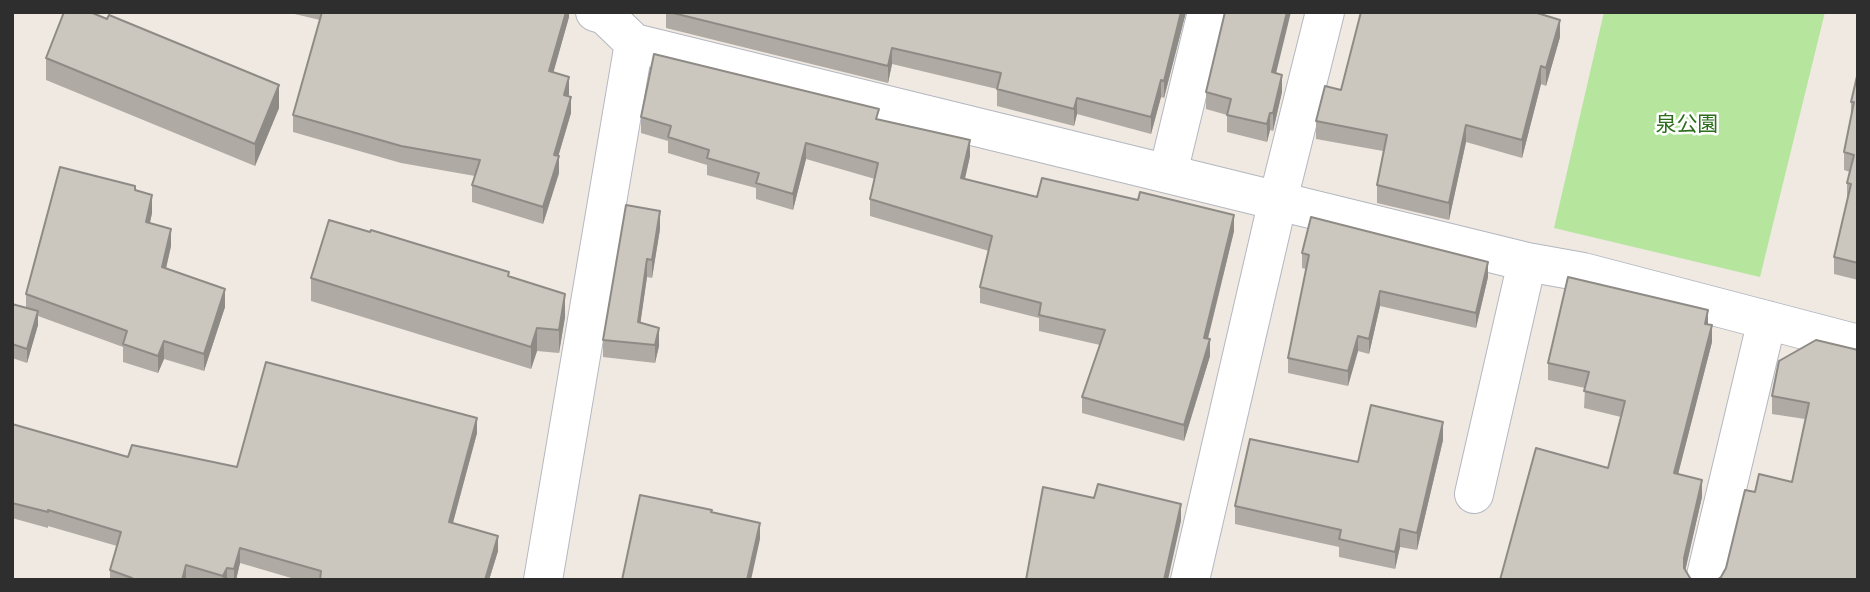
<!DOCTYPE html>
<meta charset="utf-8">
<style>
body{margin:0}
#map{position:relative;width:1870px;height:592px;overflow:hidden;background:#efe9e1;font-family:"Public Sans",sans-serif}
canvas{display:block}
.frame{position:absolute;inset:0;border:14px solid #2e2e2e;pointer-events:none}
</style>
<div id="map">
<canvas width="1870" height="592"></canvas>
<div class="frame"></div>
</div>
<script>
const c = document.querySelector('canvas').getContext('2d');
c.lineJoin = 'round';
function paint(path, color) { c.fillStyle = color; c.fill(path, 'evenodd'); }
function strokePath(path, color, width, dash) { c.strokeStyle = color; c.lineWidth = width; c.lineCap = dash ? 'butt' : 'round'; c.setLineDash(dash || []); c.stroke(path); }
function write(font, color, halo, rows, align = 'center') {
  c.font = font + ' "Public Sans","Noto Sans JP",sans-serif'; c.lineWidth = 5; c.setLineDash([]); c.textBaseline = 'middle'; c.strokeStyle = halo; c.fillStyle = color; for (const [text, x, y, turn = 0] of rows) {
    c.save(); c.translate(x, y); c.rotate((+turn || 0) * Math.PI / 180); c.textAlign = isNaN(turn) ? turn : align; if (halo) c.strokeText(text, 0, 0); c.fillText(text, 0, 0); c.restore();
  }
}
paint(new Path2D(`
 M 1604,12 L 1825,12 L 1760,277 L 1554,228 Z`), '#b6e59e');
const minor = new Path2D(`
 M 595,12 L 605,15 L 634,43 L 1527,262 L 1583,272 L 1858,344
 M 1168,173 L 1207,12
 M 1474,494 L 1527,262
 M 543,580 L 634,43
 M 1190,580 L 1278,200 L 1325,12
 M 1705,580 L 1767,320`);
strokePath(minor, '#b4b7c1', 40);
strokePath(minor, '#fff', 38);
paint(new Path2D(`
 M 286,12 L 569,12 L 569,17 L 553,73 L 569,94 L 568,96 L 571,113 L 558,156 L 559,173 L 543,224 L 472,202 L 472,185 L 475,176 L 401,163 L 293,132 L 293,115 L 320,20 Z
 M 666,12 L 1186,12 L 1164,98 L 1161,97 L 1151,134 L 1077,114 L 1074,126 L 997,106 L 997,89 L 892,64 L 888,83 L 666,28 Z
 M 1560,37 L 1546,86 L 1541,84 L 1522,158 L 1466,142 L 1449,220 L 1377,203 L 1377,185 L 1383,151 L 1316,139 L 1316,121 L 1341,90 Z
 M 46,58 L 279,108 L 255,166 L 46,80 Z
 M 1858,60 L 1858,280 L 1834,274 L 1834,257 L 1847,201 L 1847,183 L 1850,172 L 1844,170 L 1844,152 L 1851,115 L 1851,102 L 1856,78 L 1856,65 Z
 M 1276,73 L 1282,92 L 1273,131 L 1270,130 L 1267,142 L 1227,132 L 1227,115 L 1206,109 L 1206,92 Z
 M 641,117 L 879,120 L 970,156 L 965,179 L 1037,197 L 1234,231 L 1208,339 L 1210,356 L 1184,441 L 1082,413 L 1082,397 L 1100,345 L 1039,331 L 1039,318 L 980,303 L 980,287 L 989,251 L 870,216 L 870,199 L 875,179 L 806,159 L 793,210 L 756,199 L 756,188 L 707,175 L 707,165 L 668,153 L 668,141 L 641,133 Z
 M 135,190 L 152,213 L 150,223 L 171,246 L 166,269 L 225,307 L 204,371 L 164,359 L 158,373 L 123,362 L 123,347 L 38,316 L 38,325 L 27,363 L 12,358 L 12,304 L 26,308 L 26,294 Z
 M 660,229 L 652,278 L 647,277 L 640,323 L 659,346 L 655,363 L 603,357 L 603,340 Z
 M 1302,253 L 1488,277 L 1476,328 L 1380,306 L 1369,354 L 1358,351 L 1348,386 L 1288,373 L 1288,358 L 1306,269 L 1302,268 Z
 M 509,277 L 565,317 L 559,353 L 537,351 L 531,369 L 311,301 L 311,278 Z
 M 1708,324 L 1712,342 L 1678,474 L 1702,497 L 1685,570 L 1690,578 L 1500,580 L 1608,468 L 1621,417 L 1584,408 L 1585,388 L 1548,380 L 1548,363 Z
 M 1858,350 L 1858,580 L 1721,577 L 1726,568 L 1755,492 L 1792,482 L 1805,419 L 1772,414 L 1772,396 Z
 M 12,424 L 128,457 L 237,467 L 477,433 L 453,523 L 498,551 L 489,580 L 298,580 L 240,563 L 236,580 L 110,580 L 110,570 L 117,546 L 48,526 L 48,528 L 12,518 Z
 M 1443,440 L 1417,550 L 1400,547 L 1395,569 L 1339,557 L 1339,547 L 1235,524 L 1235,506 L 1358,462 Z`), '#afaba4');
paint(new Path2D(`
 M 566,12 L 569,12 L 569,17 L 549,88 L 549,71 Z
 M 1181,12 L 1186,12 L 1164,98 L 1164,81 Z
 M 1287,12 L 1291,12 L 1272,90 L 1272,72 Z
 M 1560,20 L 1560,37 L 1546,86 L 1546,68 Z
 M 892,48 L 892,64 L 888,83 L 888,66 Z
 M 1541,66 L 1541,84 L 1522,158 L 1522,140 Z
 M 1282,75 L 1282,92 L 1273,131 L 1273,113 Z
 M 569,77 L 569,94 L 564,111 L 564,95 Z
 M 1161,80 L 1161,97 L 1151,134 L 1151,117 Z
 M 279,85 L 279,108 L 255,166 L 255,144 Z
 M 571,97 L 571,113 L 554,171 L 554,155 Z
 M 1077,98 L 1077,114 L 1074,126 L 1074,109 Z
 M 1270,113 L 1270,130 L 1267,142 L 1267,124 Z
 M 1466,125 L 1466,142 L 1449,220 L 1449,203 Z
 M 970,140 L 970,156 L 961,195 L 961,178 Z
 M 806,143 L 806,159 L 793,210 L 793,194 Z
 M 559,156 L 559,173 L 543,224 L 543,207 Z
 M 152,195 L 152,213 L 146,240 L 146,222 Z
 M 660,211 L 660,229 L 652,278 L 652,260 Z
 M 1234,215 L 1234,231 L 1204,354 L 1204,338 Z
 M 171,229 L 171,246 L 162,285 L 162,267 Z
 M 647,259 L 647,277 L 638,340 L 638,322 Z
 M 1488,262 L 1488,277 L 1476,328 L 1476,313 Z
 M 225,289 L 225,307 L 204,371 L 204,354 Z
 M 1380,291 L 1380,306 L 1369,354 L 1369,339 Z
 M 565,294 L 565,317 L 559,353 L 559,330 Z
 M 1708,310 L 1708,327 L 1705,324 Z
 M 38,311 L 38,325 L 27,363 L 27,349 Z
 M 1712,325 L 1712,342 L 1674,490 L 1674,473 Z
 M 537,328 L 537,351 L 531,369 L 531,347 Z
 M 659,328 L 659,346 L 655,363 L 655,345 Z
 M 1358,336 L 1358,351 L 1348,386 L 1348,371 Z
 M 1210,339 L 1210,356 L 1184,441 L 1184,425 Z
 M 164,341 L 164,359 L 158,373 L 158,356 Z
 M 477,418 L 477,433 L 449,537 L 449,522 Z
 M 1443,422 L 1443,440 L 1417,550 L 1417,533 Z
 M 1702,480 L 1702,497 L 1684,576 L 1684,558 Z
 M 1181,504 L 1181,521 L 1168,580 L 1164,580 Z
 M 760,523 L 760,539 L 751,580 L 747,580 Z
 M 1400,529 L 1400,547 L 1395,569 L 1395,552 Z
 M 498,536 L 498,551 L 489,580 L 485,580 Z
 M 240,548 L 240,563 L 236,580 L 234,580 L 234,569 Z
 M 186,565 L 186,580 L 182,580 Z
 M 227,568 L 227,580 L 223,580 L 223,576 Z`), '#8e8b86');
const building = new Path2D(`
 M 64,12 L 90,12 L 107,19 L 109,15 L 279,85 L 255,144 L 46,58 Z
 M 322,12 L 566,12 L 549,71 L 569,77 L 564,95 L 571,97 L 554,155 L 559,156 L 543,207 L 472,185 L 480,160 L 401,146 L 293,115 Z
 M 669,12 L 1181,12 L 1164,81 L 1161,80 L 1151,117 L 1077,98 L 1074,109 L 997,89 L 1001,73 L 892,48 L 888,66 Z
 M 1225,12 L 1287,12 L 1272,72 L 1282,75 L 1273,113 L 1270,113 L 1267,124 L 1227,115 L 1231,99 L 1206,92 Z
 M 1361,12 L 1534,12 L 1560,20 L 1546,68 L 1541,66 L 1522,140 L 1466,125 L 1449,203 L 1377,185 L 1387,135 L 1316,121 L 1325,86 L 1341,90 Z
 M 654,54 L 879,109 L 876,119 L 970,140 L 961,178 L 1037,197 L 1042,178 L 1138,200 L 1140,192 L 1234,215 L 1204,338 L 1210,339 L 1184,425 L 1082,397 L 1105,330 L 1039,315 L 1041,303 L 980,287 L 992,236 L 870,199 L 878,163 L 806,143 L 793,194 L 756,183 L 759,173 L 707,158 L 709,150 L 668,137 L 671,126 L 641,117 Z
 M 1858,72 L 1858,263 L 1834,257 L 1851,184 L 1847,183 L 1854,155 L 1844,152 L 1854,102 L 1851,102 Z
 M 60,167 L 135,186 L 135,190 L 152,195 L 146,222 L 171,229 L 162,267 L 225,289 L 204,354 L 164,341 L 158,356 L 123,344 L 127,331 L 26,294 Z
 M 626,205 L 660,211 L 652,260 L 647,259 L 638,322 L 659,328 L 655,345 L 603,340 Z
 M 1311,217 L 1488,262 L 1476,313 L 1380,291 L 1369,339 L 1358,336 L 1348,371 L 1288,358 L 1309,255 L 1302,253 Z
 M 329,220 L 370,232 L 371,230 L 509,272 L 508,276 L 565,294 L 559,330 L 537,328 L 531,347 L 311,278 Z
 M 1568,277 L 1708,310 L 1705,324 L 1712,325 L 1674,473 L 1702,480 L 1684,558 L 1684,568 L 1690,578 L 1692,580 L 1500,580 L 1536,448 L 1608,468 L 1625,401 L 1584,391 L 1589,372 L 1548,363 Z
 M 12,304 L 38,311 L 27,349 L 12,344 Z
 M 1816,340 L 1858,350 L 1858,580 L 1717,580 L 1721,577 L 1726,568 L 1745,490 L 1755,492 L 1759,474 L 1792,482 L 1809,403 L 1772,396 L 1779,361 Z
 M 266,362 L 477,418 L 449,522 L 498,536 L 485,580 L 320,580 L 321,571 L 240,548 L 234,569 L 227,568 L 223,576 L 186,565 L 182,580 L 131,580 L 132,578 L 110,570 L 121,532 L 48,510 L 48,512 L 12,503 L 12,424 L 128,457 L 132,445 L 237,467 Z
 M 1371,405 L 1443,422 L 1417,533 L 1400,529 L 1395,552 L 1339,539 L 1341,530 L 1235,506 L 1250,439 L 1358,462 Z
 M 1098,484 L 1181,504 L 1164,580 L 1026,580 L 1043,487 L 1094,498 Z
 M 640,495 L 712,510 L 711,512 L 760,523 L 747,580 L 622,580 Z`);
paint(building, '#cbc7bf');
strokePath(building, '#8e8b86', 2);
write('21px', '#2c6e1b', '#fff', [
 ["泉公園",1687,125]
]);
</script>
